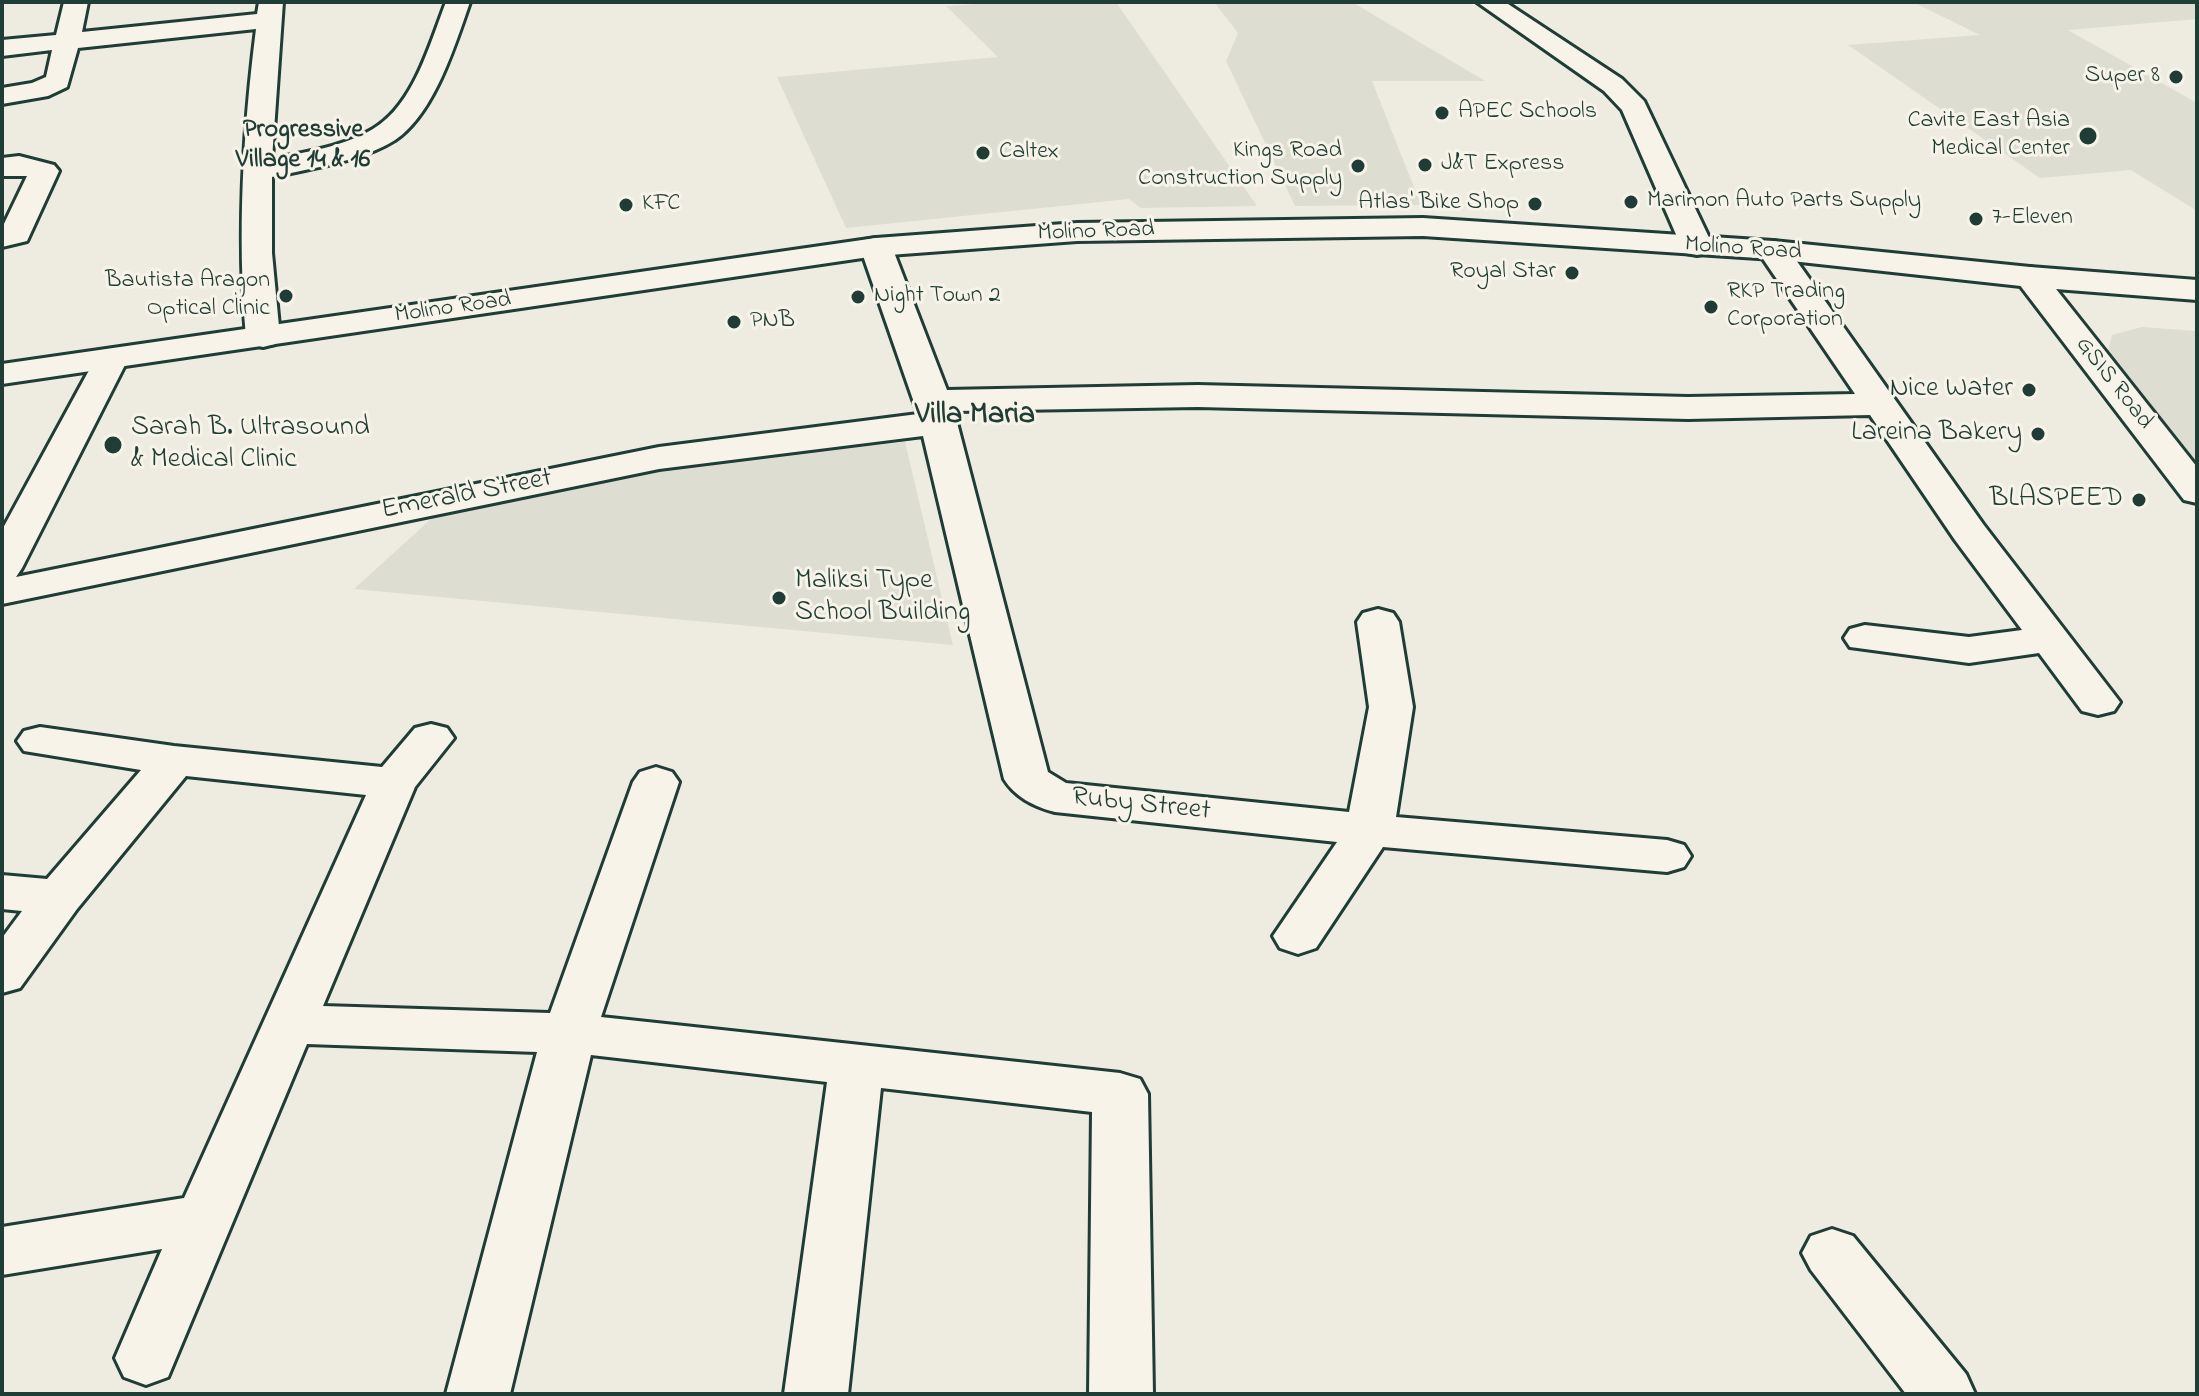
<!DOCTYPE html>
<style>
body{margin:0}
#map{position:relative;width:2199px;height:1396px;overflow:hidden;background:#eeece1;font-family:"Indie Flower",sans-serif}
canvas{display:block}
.frame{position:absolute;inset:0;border:4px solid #1f3d34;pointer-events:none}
</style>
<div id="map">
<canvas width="2199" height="1396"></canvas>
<div class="frame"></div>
</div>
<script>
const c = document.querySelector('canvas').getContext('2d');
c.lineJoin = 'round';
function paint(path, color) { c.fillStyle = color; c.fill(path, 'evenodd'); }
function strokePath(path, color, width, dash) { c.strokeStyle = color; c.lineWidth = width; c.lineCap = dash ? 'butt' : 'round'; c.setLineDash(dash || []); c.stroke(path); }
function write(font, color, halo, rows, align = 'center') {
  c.font = font + ' "Indie Flower",sans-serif'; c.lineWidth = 6; c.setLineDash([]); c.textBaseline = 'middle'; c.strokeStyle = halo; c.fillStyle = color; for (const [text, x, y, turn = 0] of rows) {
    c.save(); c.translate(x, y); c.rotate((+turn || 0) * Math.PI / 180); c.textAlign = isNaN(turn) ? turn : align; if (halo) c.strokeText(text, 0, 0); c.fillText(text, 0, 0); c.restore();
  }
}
paint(new Path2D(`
 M 1008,2 L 1116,2 L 1257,206 L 1141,208 L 1129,199 L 846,228 L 777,77 L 998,57 L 946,6 Z
 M 1214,2 L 1352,2 L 1485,81 L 1372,81 L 1421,205 L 1295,206 L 1226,61 L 1238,33 Z
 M 1913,2 L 2197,2 L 2197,19 L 2068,30 L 2197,103 L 2197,211 L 2131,170 L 2040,178 L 1848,45 L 1980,35 Z
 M 2142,327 L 2197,331 L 2197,468 L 2108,351 L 2112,335 Z
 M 905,442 L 953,645 L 354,589 L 442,509 L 651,468 Z`), '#ddddd2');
const minor = new Path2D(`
 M 64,2 L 88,2 L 82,32 L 257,14 L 259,2 L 283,2 L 272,159 C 305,152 343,147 373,129 C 414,105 430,43 446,2 L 470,2 C 455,45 434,114 395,140 C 360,162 311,168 272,177 L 272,253 L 280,337 L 275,344 L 263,347 L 251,344 L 246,337 C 237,234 243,132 256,29 L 78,48 L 67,87 L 48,96 L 2,104 L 2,88 L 32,83 L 46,77 L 52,50 L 2,56 L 2,40 L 56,35 Z
 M 1477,2 L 1505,2 L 1622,79 L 1644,101 L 1713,246 L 1708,253 L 1697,255 L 1686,253 L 1681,246 L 1622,110 L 1604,91 Z
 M 19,156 L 54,165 L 59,171 L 27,241 L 2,247 L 2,228 L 27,176 L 2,176 L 2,158 Z
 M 876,238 L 887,240 L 892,247 L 947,390 L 1198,385 L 1688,397 L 1855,394 L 1757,250 L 1762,243 L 1773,241 L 1784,243 L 1983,524 L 2120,702 L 2114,711 L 2098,715 L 2082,711 L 2039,653 L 1969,663 L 1850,647 L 1844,638 L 1850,629 L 1865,625 L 1969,637 L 2022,630 L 1955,540 L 1870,415 L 1688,419 L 1198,407 L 954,411 L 1048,772 L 1066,783 L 1349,812 L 1369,707 L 1357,622 L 1363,613 L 1378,609 L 1393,613 L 1399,622 L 1413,707 L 1396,817 L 1667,840 L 1684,845 L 1691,856 L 1684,867 L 1667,872 L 1383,847 L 1316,948 L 1298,954 L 1280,948 L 1273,936 L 1337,842 L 1055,812 C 1035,807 1015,797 1004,779 L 923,436 L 659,469 L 2,604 L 2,530 L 99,352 L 111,349 L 123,352 L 128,359 L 22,568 L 16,577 L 11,578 L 659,447 L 918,414 L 860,247 L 865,240 Z
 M 431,724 L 447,728 L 454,738 L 415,787 L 323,1006 L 550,1013 L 633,782 L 640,772 L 656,767 L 672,772 L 679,782 L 601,1017 L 1120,1073 L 1140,1079 L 1148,1094 L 1153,1394 L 1089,1394 L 1092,1112 L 881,1088 L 848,1394 L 784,1394 L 827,1082 L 591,1055 L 510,1394 L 446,1394 L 537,1052 L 307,1044 L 168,1377 L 146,1385 L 124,1377 L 115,1358 L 162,1249 L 2,1275 L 2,1227 L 184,1198 L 366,795 L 186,776 L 77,909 L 20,988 L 2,993 L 2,938 L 22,911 L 2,909 L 2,875 L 47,879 L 141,770 L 24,751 L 17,741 L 24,731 L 40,727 L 174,746 L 382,767 L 415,728 Z
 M 1832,1229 L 1853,1236 L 1966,1374 L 1975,1394 L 1906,1394 L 1811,1270 L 1802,1253 L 1811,1236 Z`);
const secondary = new Path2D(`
 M 2030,267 L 2041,270 L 2197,467 L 2197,503 L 2184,500 L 2019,284 L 2014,277 L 2019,270 Z`);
const primary = new Path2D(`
 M 1423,218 L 1773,241 L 2030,267 L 2197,280 L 2197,300 L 2030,287 L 1773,259 L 1423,236 L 1077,241 L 876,256 L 2,384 L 2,364 L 876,238 L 1077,223 Z`);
strokePath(minor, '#1f3d34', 6);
strokePath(secondary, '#1f3d34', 6);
strokePath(primary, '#1f3d34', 6);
paint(minor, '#f7f3e8');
paint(secondary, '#f7f3e8');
paint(primary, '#f7f3e8');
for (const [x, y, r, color] of [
 [2176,77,8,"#1f3d34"],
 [1442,113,8,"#1f3d34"],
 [2088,136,10,"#1f3d34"],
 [983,153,8,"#1f3d34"],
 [1425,165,8,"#1f3d34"],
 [1358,166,8,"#1f3d34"],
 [1631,202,8,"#1f3d34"],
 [1535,204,8,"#1f3d34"],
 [626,205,8,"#1f3d34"],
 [1976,219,8,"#1f3d34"],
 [1572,273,8,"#1f3d34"],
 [286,296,8,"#1f3d34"],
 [858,297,8,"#1f3d34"],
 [1711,307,8,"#1f3d34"],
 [734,322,8,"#1f3d34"],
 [2029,390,8,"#1f3d34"],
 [2038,434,8,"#1f3d34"],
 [113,445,10,"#1f3d34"],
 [2139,500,8,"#1f3d34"],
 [779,598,8,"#1f3d34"]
]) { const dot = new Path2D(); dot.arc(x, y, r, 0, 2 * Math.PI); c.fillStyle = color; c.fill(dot); strokePath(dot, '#f7f3e8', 3); }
write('24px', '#1f3d34', '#f7f3e8', [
 ["Super 8",2160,77,"right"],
 ["APEC Schools",1458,113],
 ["Cavite East Asia",2070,122,"right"],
 ["Medical Center",2070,150,"right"],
 ["Kings Road",1342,152,"right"],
 ["Construction Supply",1342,180,"right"],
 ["Caltex",999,153],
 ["J&T Express",1441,165],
 ["Marimon Auto Parts Supply",1647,202],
 ["Atlas' Bike Shop",1519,204,"right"],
 ["KFC",642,205],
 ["7-Eleven",1992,219],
 ["Royal Star",1556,273,"right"],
 ["Bautista Aragon",270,282,"right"],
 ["Optical Clinic",270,310,"right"],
 ["RKP Trading",1727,293],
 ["Corporation",1727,321],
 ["Night Town 2",874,297],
 ["PNB",750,322]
], 'left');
write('24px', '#1f3d34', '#f7f3e8', [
 ["Molino Road",1096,233,-2],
 ["Molino Road",1743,250,4],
 ["Molino Road",453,309,-8],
 ["GSIS Road",2113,384,52]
]);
write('bold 26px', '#1f3d34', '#f7f3e8', [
 ["Progressive",303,132],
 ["Village 14 & 16",303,162]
]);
write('28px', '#1f3d34', '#f7f3e8', [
 ["Nice Water",2013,390],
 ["Sarah B. Ultrasound",131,429,"left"],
 ["& Medical Clinic",131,461,"left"],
 ["Lareina Bakery",2022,434],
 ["BLASPEED",2123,500],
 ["Maliksi Type",795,582,"left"],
 ["School Building",795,614,"left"]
], 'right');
write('28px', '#1f3d34', '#f7f3e8', [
 ["Emerald Street",467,496,-11],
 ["Ruby Street",1141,806,6]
]);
write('bold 30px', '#1f3d34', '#f7f3e8', [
 ["Villa Maria",975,417]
]);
</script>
